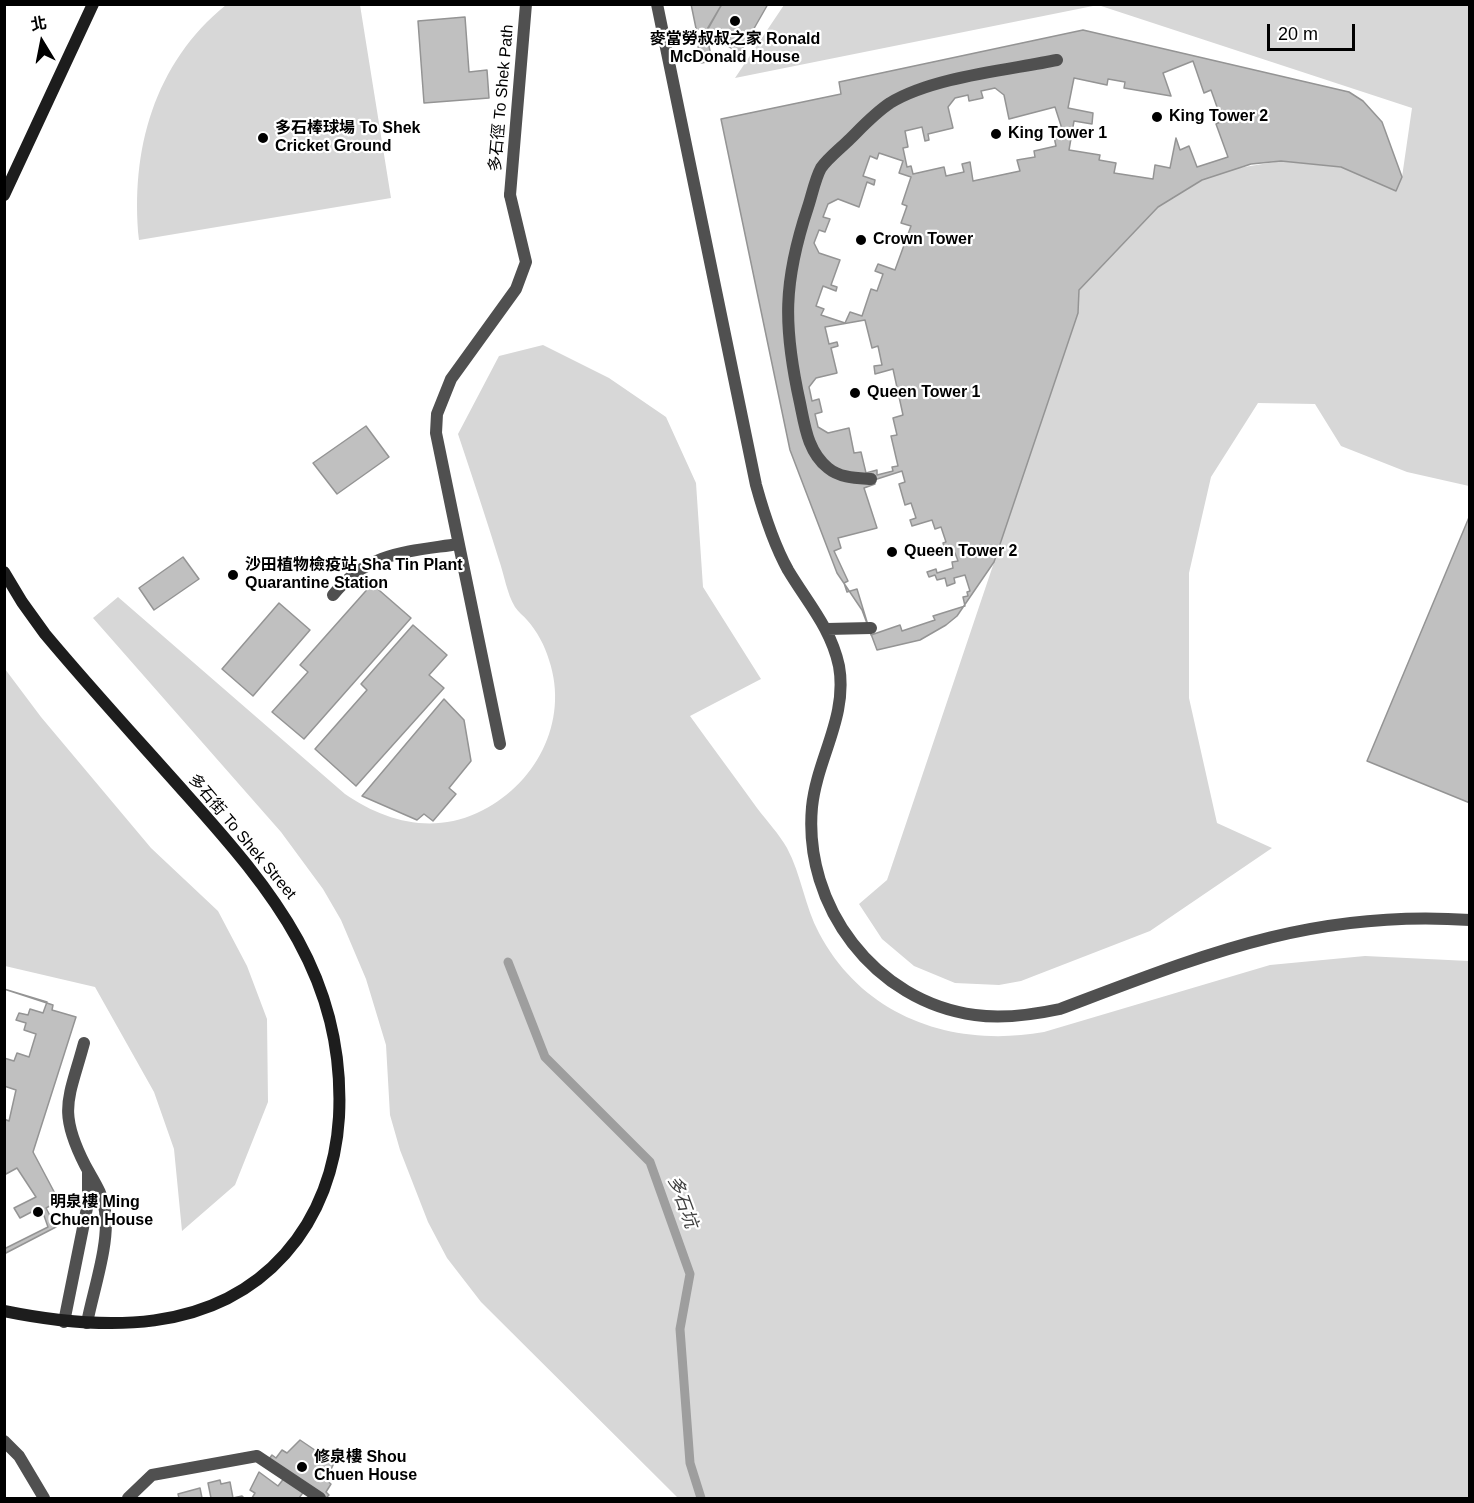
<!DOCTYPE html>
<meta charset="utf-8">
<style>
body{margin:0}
#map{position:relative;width:1474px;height:1503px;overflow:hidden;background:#fff;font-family:Helvetica,"Noto Sans TC",sans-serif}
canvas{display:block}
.frame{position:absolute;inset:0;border:6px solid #000;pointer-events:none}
.north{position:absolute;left:12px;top:12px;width:60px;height:60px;-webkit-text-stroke:4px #fff;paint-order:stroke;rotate:350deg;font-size:16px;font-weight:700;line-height:24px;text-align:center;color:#000}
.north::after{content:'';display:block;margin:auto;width:21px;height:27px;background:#000;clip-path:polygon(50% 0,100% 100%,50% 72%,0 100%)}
.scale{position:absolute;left:1267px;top:24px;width:88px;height:27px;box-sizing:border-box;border:3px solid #000;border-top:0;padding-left:8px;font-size:18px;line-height:21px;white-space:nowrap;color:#000;-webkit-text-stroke:4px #fff;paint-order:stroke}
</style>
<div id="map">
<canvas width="1474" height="1503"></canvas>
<div class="frame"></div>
<div class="north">北</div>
<div class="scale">20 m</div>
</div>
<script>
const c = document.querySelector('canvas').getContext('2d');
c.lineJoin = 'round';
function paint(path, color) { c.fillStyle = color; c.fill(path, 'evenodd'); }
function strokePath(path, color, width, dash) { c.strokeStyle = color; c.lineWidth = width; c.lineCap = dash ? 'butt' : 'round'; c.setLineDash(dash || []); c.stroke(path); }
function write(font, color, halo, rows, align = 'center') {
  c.font = font + ' Helvetica,"Noto Sans TC",sans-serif'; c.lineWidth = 4.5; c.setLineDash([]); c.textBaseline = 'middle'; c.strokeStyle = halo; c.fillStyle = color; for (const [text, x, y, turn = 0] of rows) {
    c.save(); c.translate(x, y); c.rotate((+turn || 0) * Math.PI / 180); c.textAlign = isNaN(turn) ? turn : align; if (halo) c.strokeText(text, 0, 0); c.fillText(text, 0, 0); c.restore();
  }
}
paint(new Path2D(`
 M 226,5 L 360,5 L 391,198 L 139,240 C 130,151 154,63 226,5 Z
 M 784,5 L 1469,5 L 1469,486 L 1407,472 L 1341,446 L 1315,404 L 1258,403 L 1211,477 L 1189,573 L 1189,698 L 1217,823 L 1272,848 L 1150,931 L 1021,981 L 999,985 L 955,983 L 914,966 L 882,939 L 859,904 L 887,880 L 1078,313 L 1079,290 L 1158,207 L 1202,180 L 1226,170 L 1281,161 L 1341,167 L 1369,177 L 1402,177 L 1412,108 L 1098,5 L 735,78 Z
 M 543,345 L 609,378 L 666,417 L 696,483 L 703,587 L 761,679 L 690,716 C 712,747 735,777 757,808 C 767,821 779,834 787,848 C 801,874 805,907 819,933 C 864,1018 954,1048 1044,1032 L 1270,965 L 1365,956 L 1469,961 L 1469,1498 L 678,1498 L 481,1302 L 447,1258 L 428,1222 L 400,1150 L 390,1115 L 386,1045 L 366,979 L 341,920 L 323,889 L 281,832 L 93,618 L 118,597 L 345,794 C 384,821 431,834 477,813 C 535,787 570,722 549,660 C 545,646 537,631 527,620 C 524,616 518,612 515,607 C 507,594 504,574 499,560 C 486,518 472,476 458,434 L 499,356 Z
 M 5,669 L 41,717 L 151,848 L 218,911 L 247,966 L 267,1019 L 268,1102 L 235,1185 L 182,1231 L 174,1149 L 154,1092 L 95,987 L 5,966 Z`), '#d7d7d7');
strokePath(new Path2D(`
 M 508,962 L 545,1057 L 650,1162 L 690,1274 L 680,1329 L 690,1463 L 701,1498`), '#9e9e9e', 9);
const building = new Path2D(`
 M 691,4 L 722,4 L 699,43 Z
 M 722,4 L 768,4 L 740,53 L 714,38 L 709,46 L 712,61 L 701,63 L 698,47 Z
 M 465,17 L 469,72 L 487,70 L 489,98 L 424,103 L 418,21 Z
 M 1083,30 L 1349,92 L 1363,101 L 1382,122 L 1402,177 L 1396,191 L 1341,167 L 1281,161 L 1251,164 L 1202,180 L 1158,207 L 1079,290 L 1078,313 L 994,562 L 957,616 L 946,625 L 920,640 L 877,650 L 862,610 L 837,573 L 790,450 L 721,119 L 841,94 L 839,82 Z
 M 1193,61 L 1204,93 L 1211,90 L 1222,121 L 1216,124 L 1228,157 L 1197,167 L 1189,146 L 1180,150 L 1176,138 L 1170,168 L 1155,165 L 1153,179 L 1114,173 L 1116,163 L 1099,160 L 1100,155 L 1069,150 L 1074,121 L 1092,124 L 1093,113 L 1068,108 L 1074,78 L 1107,85 L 1108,79 L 1125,82 L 1124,88 L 1171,96 L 1163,73 Z
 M 995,88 L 1004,95 L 1009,119 L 1055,107 L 1064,135 L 1054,137 L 1056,146 L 1034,151 L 1035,157 L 1017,160 L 1020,171 L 973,181 L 970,162 L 962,164 L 964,172 L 946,176 L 944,167 L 913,174 L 911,166 L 907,167 L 903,148 L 908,147 L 905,131 L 922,127 L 925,141 L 929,140 L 928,134 L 953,128 L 948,107 L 955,98 L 968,95 L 969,101 L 983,98 L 981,91 Z
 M 879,153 L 903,161 L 899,173 L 911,177 L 902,204 L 907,206 L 901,223 L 911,226 L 895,270 L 878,264 L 875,271 L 883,274 L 877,291 L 871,289 L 862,316 L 850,312 L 845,323 L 821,315 L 824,309 L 816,306 L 823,286 L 836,291 L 837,287 L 831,285 L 840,260 L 819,253 L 814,243 L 819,230 L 825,232 L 830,219 L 823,217 L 828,204 L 838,199 L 859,207 L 867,182 L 874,185 L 875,180 L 863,176 L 870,156 L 877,159 Z
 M 865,320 L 872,348 L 878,346 L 882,365 L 874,366 L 875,374 L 893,369 L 903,415 L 893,418 L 897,435 L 891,436 L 898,466 L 892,467 L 893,471 L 877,475 L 877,470 L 866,473 L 861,452 L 854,453 L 849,428 L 828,433 L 818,427 L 815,414 L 822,412 L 819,399 L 812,401 L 809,387 L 816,378 L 837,373 L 831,348 L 838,346 L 837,342 L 829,344 L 825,327 Z
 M 366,426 L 389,457 L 337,494 L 313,463 Z
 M 902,471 L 905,482 L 899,484 L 905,505 L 911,503 L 916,518 L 910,520 L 912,526 L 932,520 L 935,529 L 941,527 L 946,542 L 943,543 L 945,550 L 948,549 L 949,554 L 955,553 L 958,561 L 952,562 L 953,568 L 937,573 L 936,569 L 927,572 L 929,577 L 935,575 L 937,580 L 945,578 L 947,586 L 955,583 L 954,578 L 965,575 L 970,591 L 967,592 L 968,596 L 963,597 L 965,606 L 933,616 L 935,620 L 902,631 L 900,625 L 871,635 L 857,589 L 847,592 L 844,583 L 848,581 L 834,551 L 841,548 L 838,538 L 877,528 L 864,488 L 875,484 L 874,480 Z
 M 1470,515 L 1470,803 L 1367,761 Z
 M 183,557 L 199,579 L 154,610 L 139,588 Z
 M 372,584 L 411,618 L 304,739 L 272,712 L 308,672 L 300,665 Z
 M 279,603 L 310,630 L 253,696 L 222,669 Z
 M 413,625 L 447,655 L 429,675 L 444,688 L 356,786 L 315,749 L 367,690 L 361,684 Z
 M 444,699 L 464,720 L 471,761 L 449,788 L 456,794 L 433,821 L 424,814 L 417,820 L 362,796 Z
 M 4,989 L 53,1005 L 52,1010 L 76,1017 L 33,1152 L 59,1201 L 46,1208 L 56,1227 L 4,1254 Z
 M 4,989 L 47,1002 L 43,1013 L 30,1009 L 28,1015 L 19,1013 L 16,1020 L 26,1023 L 24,1030 L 36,1034 L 29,1057 L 17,1053 L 14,1061 L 4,1058 Z
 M 4,1086 L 16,1090 L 9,1121 L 4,1119 Z
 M 17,1168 L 36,1197 L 14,1208 L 20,1218 L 41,1207 L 48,1227 L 4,1249 L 4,1170 L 6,1174 Z
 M 300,1440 L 334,1463 L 326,1480 L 331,1484 L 326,1492 L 329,1495 L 326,1498 L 317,1498 L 305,1490 L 299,1498 L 252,1498 L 255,1493 L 250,1490 L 259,1472 L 278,1486 L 285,1477 L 266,1463 L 272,1455 L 276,1458 L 282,1450 L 287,1453 Z
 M 220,1480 L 221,1484 L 230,1482 L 233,1498 L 242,1496 L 244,1498 L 211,1498 L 208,1483 Z
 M 200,1488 L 202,1498 L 179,1498 L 178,1494 Z`);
paint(building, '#c0c0c0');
strokePath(building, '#949494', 1.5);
strokePath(new Path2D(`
 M 657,4 L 756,485 C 764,514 773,543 788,570 C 807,602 831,628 839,666 C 848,717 817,758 812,807 C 803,906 875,1002 975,1015 C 1004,1019 1032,1015 1060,1009 C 1203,955 1313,909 1470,920
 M 871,479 C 856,478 840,478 828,468 C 808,452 805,427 800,403 C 783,326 783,282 808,207 C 812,195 815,179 821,168 C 828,158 841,148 850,139 C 863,126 875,113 890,103 C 932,77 1008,70 1057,60
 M 333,595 C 368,552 406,552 458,544
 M 827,629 L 871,628
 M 500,744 L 436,433 L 437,414 L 451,379 L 516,289 L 526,262 L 510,195
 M 84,1043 C 69,1099 57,1110 85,1165 C 93,1180 103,1193 105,1211 C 110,1243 93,1291 87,1323
 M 64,1322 L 88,1203 L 88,1172
 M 4,1441 L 19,1456 L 44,1498
 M 128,1498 L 152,1475 L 257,1456 L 320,1498`), '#505050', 12);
strokePath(new Path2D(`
 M 510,195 L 526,4`), '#505050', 12);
strokePath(new Path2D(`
 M 4,195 L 93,4
 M 4,572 L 22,602 L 45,634 C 91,689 139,741 186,794 C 273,891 346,978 339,1117 C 336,1167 319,1216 285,1254 C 213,1335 102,1331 4,1311`), '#1d1d1d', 12);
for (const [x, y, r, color] of [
 [735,21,6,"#000"],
 [1157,117,6,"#000"],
 [996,134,6,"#000"],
 [263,138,6,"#000"],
 [861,240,6,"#000"],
 [855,393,6,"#000"],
 [892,552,6,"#000"],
 [233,575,6,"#000"],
 [38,1212,6,"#000"],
 [302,1467,6,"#000"]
]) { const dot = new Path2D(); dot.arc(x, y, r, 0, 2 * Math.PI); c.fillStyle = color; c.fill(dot); strokePath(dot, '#fff', 2); }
write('bold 16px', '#000', '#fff', [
 ["麥當勞叔叔之家 Ronald",735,40,"center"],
 ["McDonald House",735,58,"center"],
 ["King Tower 2",1169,117],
 ["多石棒球場 To Shek",275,129],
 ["Cricket Ground",275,147],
 ["King Tower 1",1008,134],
 ["Crown Tower",873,240],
 ["Queen Tower 1",867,393],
 ["Queen Tower 2",904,552],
 ["沙田植物檢疫站 Sha Tin Plant",245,566],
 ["Quarantine Station",245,584],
 ["明泉樓 Ming",50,1203],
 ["Chuen House",50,1221],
 ["修泉樓 Shou",314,1458],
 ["Chuen House",314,1476]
], 'left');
write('16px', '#000', '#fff', [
 ["多石徑 To Shek Path",502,98,-85],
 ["多石街 To Shek Street",242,837,50]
]);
write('italic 18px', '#3f3f3f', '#fff', [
 ["多石坑",682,1202,70]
]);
</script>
